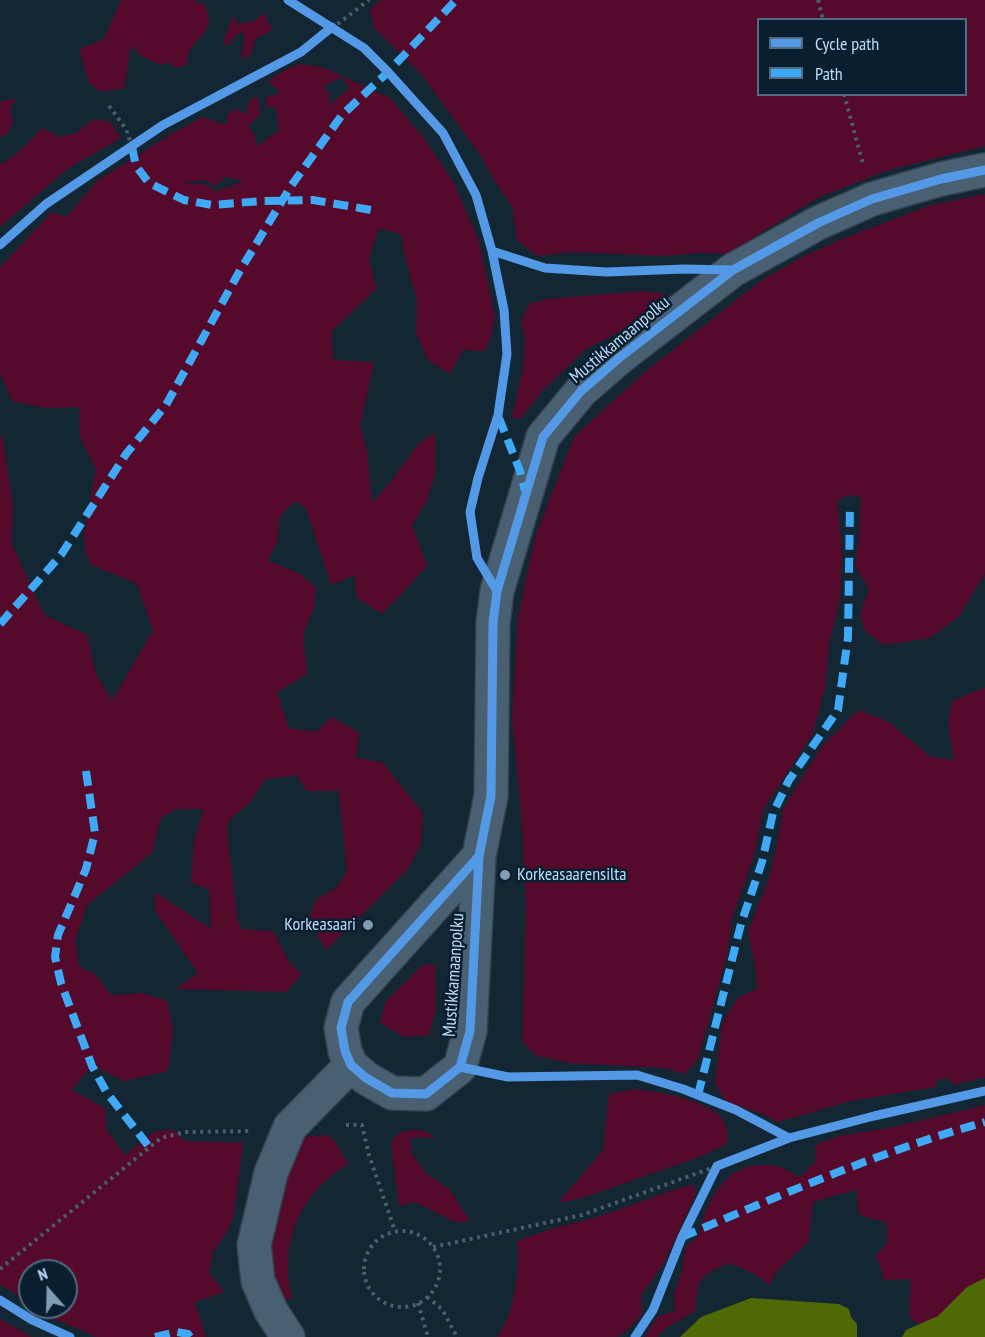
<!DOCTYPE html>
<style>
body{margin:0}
#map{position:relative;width:985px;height:1337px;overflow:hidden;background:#122634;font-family:"PT Sans Narrow",sans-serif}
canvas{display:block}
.legend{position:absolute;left:757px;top:18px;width:210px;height:78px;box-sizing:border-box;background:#091f30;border:2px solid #516b81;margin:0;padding:8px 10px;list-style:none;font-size:18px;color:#bcddfa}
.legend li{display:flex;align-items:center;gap:12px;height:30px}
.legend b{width:30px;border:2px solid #516b81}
.north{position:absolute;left:18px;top:1259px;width:60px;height:60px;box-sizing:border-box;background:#091f30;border:2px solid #516b81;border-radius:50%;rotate:340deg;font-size:16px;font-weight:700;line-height:24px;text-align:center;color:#bcddfa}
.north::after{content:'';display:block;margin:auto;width:21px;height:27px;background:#809db5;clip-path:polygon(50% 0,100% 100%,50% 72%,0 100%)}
</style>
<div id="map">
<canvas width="985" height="1337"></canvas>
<ul class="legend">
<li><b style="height:8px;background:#5399e6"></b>Cycle path</li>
<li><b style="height:8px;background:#3fa9f5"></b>Path</li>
</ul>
<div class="north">N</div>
</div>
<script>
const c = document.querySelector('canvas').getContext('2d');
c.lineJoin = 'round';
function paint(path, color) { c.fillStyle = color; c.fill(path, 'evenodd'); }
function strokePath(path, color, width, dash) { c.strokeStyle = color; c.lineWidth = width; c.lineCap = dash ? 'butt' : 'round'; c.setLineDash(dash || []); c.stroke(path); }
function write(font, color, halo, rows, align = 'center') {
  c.font = font + ' "PT Sans Narrow",sans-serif'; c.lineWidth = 5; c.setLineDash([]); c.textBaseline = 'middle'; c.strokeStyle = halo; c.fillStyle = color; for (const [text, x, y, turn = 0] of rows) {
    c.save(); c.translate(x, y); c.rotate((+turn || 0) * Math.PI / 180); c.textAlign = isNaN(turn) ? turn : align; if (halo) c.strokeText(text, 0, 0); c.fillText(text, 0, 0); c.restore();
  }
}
paint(new Path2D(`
 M 121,0 L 192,0 L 204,4 C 222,34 183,42 188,62 L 185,66 L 175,67 L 167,62 L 161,65 L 143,57 L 131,46 L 124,88 L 101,92 L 89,83 L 79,49 L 104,39 Z
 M 381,0 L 985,0 L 985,146 L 889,170 L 819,197 L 727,254 L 701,253 L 664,256 L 571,252 L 537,256 L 517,240 L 512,206 L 494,180 L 479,153 L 421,74 L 374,28 L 370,9 ZM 758,20 L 966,20 L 966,94 L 758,94 Z
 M 233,15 L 237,24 L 255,21 L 260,16 L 266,15 L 266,20 L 273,29 C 253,43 259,28 251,55 L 241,59 L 245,36 L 241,32 L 233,38 L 227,47 L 223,42 Z
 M 300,64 L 322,67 L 390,98 L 423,137 L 454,183 L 479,241 L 495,317 L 490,340 L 484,351 L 463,350 L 450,374 L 427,359 L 416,333 L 417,301 L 405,257 L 401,234 L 379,228 L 369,258 L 376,289 L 331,332 L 333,360 L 374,362 L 360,426 L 367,452 L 372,503 L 393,479 L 419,443 L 435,432 L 435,475 L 426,502 L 412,525 L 427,566 L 382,614 L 356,597 L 355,575 L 331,585 L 306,508 L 295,501 L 280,516 L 277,542 L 268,561 L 300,574 L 316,588 L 314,608 L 303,634 L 307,674 L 277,692 L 289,728 L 316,732 L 332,717 L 359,733 L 356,758 L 382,762 L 423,813 L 421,844 L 407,870 L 326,950 L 314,929 L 310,914 L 316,900 L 337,887 L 347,872 L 339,791 L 307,791 L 296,775 L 266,779 L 249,803 L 230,819 L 227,828 L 237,919 L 242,929 L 273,931 L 290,964 L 302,974 L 286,992 L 176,989 L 198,973 L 155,911 L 155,892 L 211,929 L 209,889 L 191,883 L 194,843 L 203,809 L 176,809 L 161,818 L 152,853 L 87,905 L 75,941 L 79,967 L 95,974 L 111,995 L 143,993 L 167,1001 L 173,1030 L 168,1071 L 124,1081 L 92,1066 L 71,1090 L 105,1108 L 106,1129 L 125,1155 L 152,1133 L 172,1129 L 184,1141 L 243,1143 L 234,1213 L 229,1228 L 213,1252 L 209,1273 L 224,1292 L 195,1302 L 206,1337 L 97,1337 L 54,1319 L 36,1307 L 66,1307 L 66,1271 L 30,1271 L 30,1303 L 0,1284 L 0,435 L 3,440 L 13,507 L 11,542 L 44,615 L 87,635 L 96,674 L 112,701 L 153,630 L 137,584 L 90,564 L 85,550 L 84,533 L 96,469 L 80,437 L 79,407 L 45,408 L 12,401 L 0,373 L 0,267 L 52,212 L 66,217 L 97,181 L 171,134 L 203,117 L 226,125 L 229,113 L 236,109 L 246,114 L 249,101 L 257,96 L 260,107 L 260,115 L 248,126 L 255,136 L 257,147 L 279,130 L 276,109 L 265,105 L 267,96 L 276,95 L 280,92 L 268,81 L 284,70 ZM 342,77 L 350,88 L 329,105 L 330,94 L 323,87 ZM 225,177 L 244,181 L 217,191 L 203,184 L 180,183 L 204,180 L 215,186 Z
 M 16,99 L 10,109 L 13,122 L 6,135 L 0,137 L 0,101 Z
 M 94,119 L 109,121 L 121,138 L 67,169 L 0,227 L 0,164 L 13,157 L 43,128 L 59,137 L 76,133 Z
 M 985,194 L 985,574 L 959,616 L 930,638 L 884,645 L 865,631 L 860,614 L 869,590 L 855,565 L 859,538 L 861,497 L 848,495 L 837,501 L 842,550 L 840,599 L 829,643 L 825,687 L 813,733 L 763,810 L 755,852 L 732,918 L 727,955 L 698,1059 L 685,1074 L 664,1068 L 568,1063 L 535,1055 L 522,1041 L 526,906 L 521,812 L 512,717 L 518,617 L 535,537 L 574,437 L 646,371 L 762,280 L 800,258 L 842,239 L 931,205 Z
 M 642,291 L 665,294 L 639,321 L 585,350 L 544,389 L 520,419 L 512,417 L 523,369 L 525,341 L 521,322 L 529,304 L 546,299 Z
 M 985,687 L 985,1077 L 952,1085 L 950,1078 L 936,1080 L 936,1087 L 851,1101 L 778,1122 L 762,1114 L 727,1102 L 715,1084 L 722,1023 L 738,998 L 757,988 L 755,965 L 748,931 L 768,881 L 778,841 L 783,808 L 823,745 L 858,710 L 887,721 L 931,757 L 954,760 L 948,724 L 952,701 Z
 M 424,964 L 435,965 L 436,1010 L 429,1035 L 404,1037 L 380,1023 L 386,1001 Z
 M 635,1089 C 660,1093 721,1100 727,1129 C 728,1133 727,1139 727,1144 L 702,1156 L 585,1197 L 558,1203 L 603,1150 L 609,1094 Z
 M 985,1105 L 985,1334 L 977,1337 L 902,1337 L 906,1330 L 919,1325 L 909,1316 L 911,1279 L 884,1280 L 876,1254 L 887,1244 L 887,1223 L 859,1215 L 856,1190 L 813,1202 L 808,1242 L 776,1272 L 770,1285 L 754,1274 L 729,1263 C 698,1277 698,1277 695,1311 L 666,1328 L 657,1337 L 645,1337 L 657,1317 L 675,1311 L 674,1293 L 682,1272 L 685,1247 C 704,1234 698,1232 705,1213 C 719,1181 737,1160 775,1166 C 783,1167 792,1173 800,1177 L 816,1161 L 815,1145 L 839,1136 L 894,1127 Z
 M 415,1130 L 424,1131 L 436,1137 L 410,1138 L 411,1153 L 427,1174 L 450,1190 L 469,1219 L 467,1222 L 455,1222 L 415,1202 L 399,1206 L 392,1151 L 393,1138 L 402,1132 Z
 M 327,1135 L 334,1140 L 348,1164 C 300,1192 278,1244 292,1298 L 278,1303 L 266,1263 L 283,1189 L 299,1137 Z
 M 695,1185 L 695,1196 L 664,1263 L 641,1295 L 642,1314 L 625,1332 L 616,1337 L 497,1337 C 514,1314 521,1269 517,1241 L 551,1229 L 601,1216 L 679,1188 Z
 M 0,1319 L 32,1337 L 0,1337 Z`), '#55092b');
paint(new Path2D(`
 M 985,1278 L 985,1337 L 902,1337 L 906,1330 L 938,1316 L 967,1287 Z
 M 751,1298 L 839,1304 L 849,1309 L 851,1317 L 857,1324 L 857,1337 L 680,1337 L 701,1317 Z`), '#4f6a05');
const minor = new Path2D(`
 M 479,856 L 348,1002 L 341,1028 L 345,1051 L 351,1065 L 366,1078 L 392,1093 L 426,1094 L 460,1067 L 470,1031 L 479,856 L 491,796 L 493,623 L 497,591 L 543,437 L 581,391 L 619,358 L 733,270 L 818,223 L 872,199 L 941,179 L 985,170
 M 288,1337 L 271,1311 L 258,1281 L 254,1245 L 271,1173 L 290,1127 L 351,1065`);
strokePath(minor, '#31414f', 36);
strokePath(new Path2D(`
 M 818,0 L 823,20
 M 844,94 L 863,164
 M 109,106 L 126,129 L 132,147
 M 0,245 L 46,204 L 163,125 L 301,52 L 369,0
 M 346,1125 L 362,1125 L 369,1155 L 395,1231
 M364 1269a38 38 0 1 1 76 0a38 38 0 1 1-76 0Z
 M 433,1247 L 582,1215 L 717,1166
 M 0,1269 L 161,1138 L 185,1132 L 249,1131
 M 427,1297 L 442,1309 L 457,1337
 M 0,1300 L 32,1320 L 70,1337
 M 418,1303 L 428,1337
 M 635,1337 L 653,1310 L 682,1237 L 716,1166`), '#4b5e6d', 4, [3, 4.5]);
strokePath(minor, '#486071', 33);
strokePath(new Path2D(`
 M 132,147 L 136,166 L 149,183 L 184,200 L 212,205 L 262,201 L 313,200 L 371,210
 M 499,418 L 520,471 L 525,491
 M 0,624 L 61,555 L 126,454 L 166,405 L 238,274 L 291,186 L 342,115 L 388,72 L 456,0
 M 86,771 L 95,833 L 86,869 L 58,935 L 55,957 L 61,983 L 92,1066 L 107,1093 L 150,1148
 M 698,1095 L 741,924 L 762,862 L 773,813 L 789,780 L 838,710 L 848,637 L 850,504
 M 682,1237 C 781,1195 881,1151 985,1122
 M 155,1337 L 177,1332 L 188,1334 L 190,1337`), '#3fa9f5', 8, [15, 8]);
strokePath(new Path2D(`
 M 288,0 L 364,48 L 388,72 L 443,133 L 476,195 L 492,251 L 504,310 L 507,354 L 498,415 L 478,478 L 470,512 L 477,558 L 497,591
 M 0,245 L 46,204 L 163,125 L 301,52 L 332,27
 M 492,251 L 545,268 L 606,272 L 684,269 L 733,270
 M 479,856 L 348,1002 L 341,1028 L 345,1051 L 351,1065 L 366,1078 L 392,1093 L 426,1094 L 460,1067 L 470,1031 L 479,856 L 491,796 L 493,623 L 497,591 L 543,437 L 581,391 L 619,358 L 733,270 L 818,223 L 872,199 L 941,179 L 985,170
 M 460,1067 L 508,1077 L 637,1075 L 683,1089 L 736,1110 L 789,1138
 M 0,1300 L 32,1320 L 70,1337
 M 635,1337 L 653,1310 L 682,1237 L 717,1166 L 789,1138 L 874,1116 L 985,1091`), '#5399e6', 9);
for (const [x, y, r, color] of [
 [505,875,6,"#809db5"],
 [368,925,6,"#809db5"]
]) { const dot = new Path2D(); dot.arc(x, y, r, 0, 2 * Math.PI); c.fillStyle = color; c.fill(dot); strokePath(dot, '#091f30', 2); }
write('18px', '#bcddfa', '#091f30', [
 ["Mustikkamaanpolku",620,340,-40],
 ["Mustikkamaanpolku",454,975,-86]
]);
write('18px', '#bcddfa', '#091f30', [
 ["Korkeasaarensilta",517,875],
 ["Korkeasaari",356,925,"right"]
], 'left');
</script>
